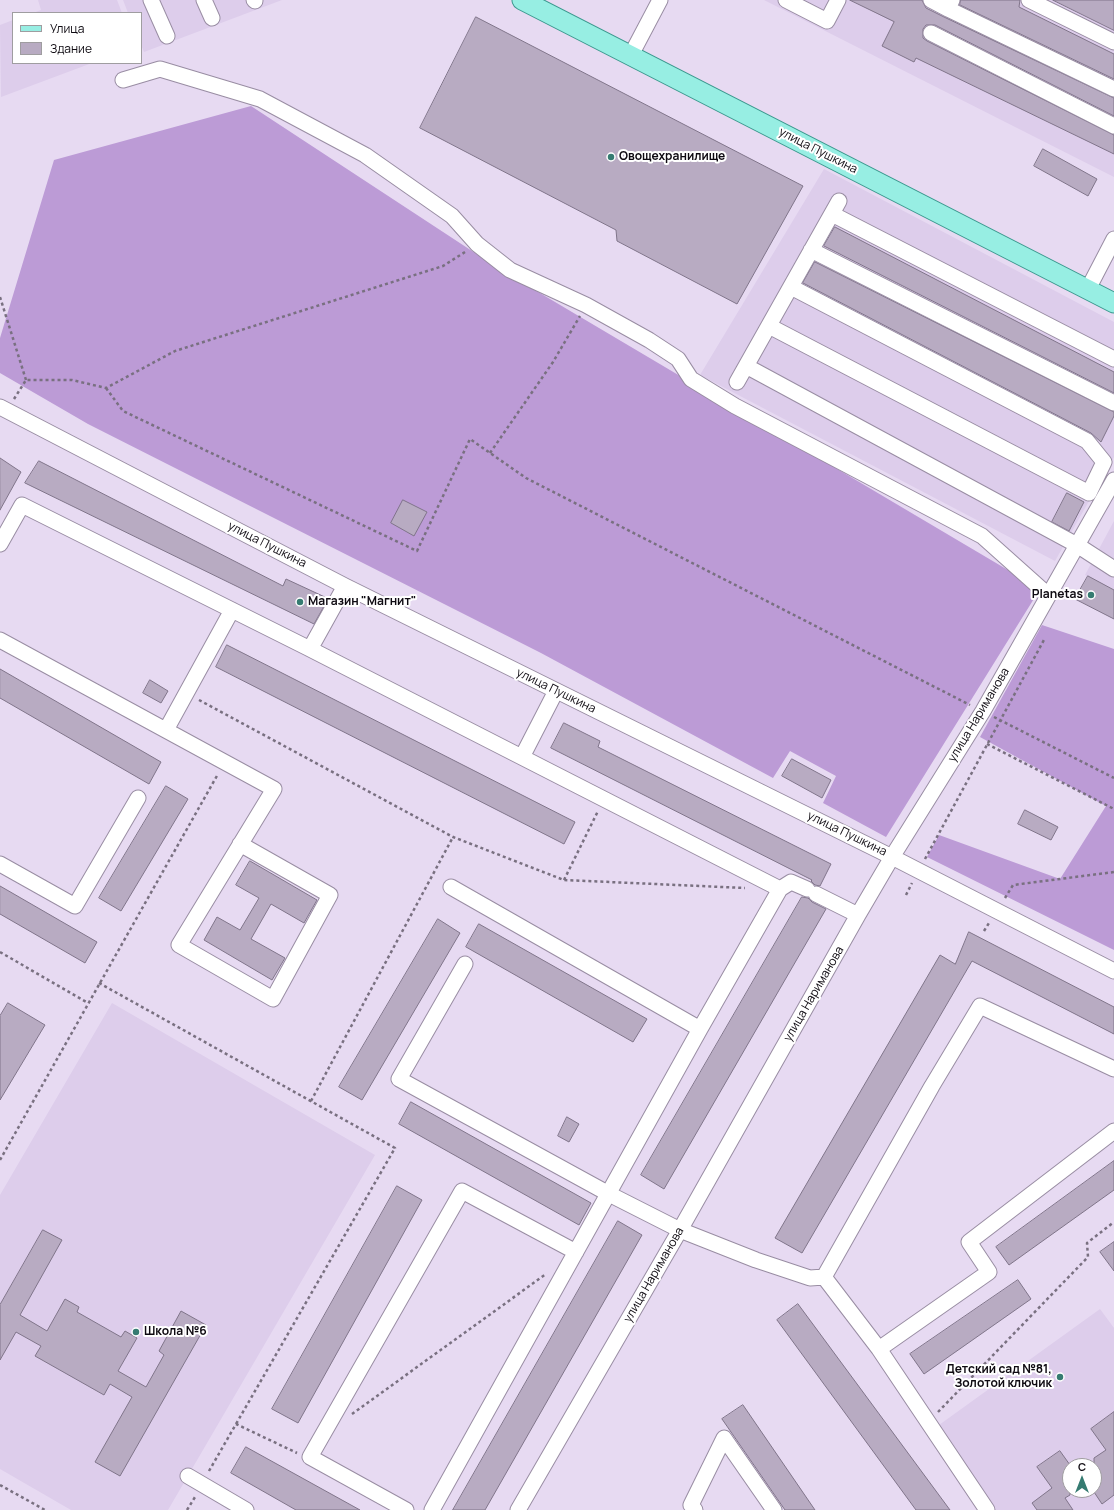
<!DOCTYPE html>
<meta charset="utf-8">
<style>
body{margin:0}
#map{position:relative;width:1114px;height:1510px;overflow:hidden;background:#e7daf2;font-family:Manrope,sans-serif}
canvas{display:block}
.legend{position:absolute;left:12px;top:12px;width:130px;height:52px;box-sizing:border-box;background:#fff;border:1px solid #9f9da0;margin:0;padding:5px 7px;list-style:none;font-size:12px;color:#0e0a11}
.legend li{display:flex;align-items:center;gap:8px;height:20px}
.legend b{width:20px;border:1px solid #9f9da0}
.north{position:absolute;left:1062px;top:1458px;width:40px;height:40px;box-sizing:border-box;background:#fff;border:1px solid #9f9da0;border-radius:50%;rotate:0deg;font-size:11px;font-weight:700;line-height:16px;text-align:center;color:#0e0a11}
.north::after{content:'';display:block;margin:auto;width:14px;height:18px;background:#357b71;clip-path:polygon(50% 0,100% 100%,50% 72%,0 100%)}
</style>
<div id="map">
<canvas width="1114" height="1510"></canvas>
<ul class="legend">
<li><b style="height:5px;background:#97eee3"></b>Улица</li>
<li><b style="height:11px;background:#b8abc2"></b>Здание</li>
</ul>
<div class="north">С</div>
</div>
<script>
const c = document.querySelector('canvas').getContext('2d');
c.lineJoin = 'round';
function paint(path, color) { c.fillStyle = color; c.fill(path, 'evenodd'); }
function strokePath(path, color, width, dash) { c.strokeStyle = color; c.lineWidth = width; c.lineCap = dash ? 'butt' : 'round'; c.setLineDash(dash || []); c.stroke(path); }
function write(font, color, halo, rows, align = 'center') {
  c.font = font + ' Manrope,sans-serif'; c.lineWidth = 4; c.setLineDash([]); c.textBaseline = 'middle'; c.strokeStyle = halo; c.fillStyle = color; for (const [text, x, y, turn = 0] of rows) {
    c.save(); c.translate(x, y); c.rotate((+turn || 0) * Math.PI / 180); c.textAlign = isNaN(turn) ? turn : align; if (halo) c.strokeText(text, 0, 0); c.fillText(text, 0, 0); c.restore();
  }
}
paint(new Path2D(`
 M 38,0 L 117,0 L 122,13 L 33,13 L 41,10 Z
 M 123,0 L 282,0 L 144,52 L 141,45 L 141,13 L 128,13 Z
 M 764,0 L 1114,0 L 1114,177 Z
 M 13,20 L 13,63 L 92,63 L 1,97 L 0,25 Z
 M 824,169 L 1114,322 L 1114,457 L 1055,561 L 700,375 Z
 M 1114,521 L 1114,590 L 1085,575 Z
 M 112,1003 L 375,1155 L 168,1510 L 71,1510 L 0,1469 L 0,1195 Z
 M 1100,1309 L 1114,1328 L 1114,1510 L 995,1510 L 939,1425 ZM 1070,1466 L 1094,1466 L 1094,1490 L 1070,1490 Z`), '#ddcdeb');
paint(new Path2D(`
 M 251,106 L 501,270 L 1040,589 L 886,837 L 823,803 L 836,776 L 790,751 L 773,778 L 541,653 L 88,424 L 0,373 L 0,338 L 54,160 Z
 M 1042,625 L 1114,649 L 1114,950 L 927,857 L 939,835 L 1060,879 L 1106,806 L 980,737 Z`), '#bc9bd6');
const building = new Path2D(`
 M 850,0 L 922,0 L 926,8 L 944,17 L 1114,98 L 1114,116 L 935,25 L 926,25 L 923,29 L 923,38 L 927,41 L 1114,135 L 1114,154 L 916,58 L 914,62 L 882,46 L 894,22 Z
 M 961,0 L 1020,0 L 1019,7 L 1114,54 L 1114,79 L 960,5 Z
 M 1053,0 L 1114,0 L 1114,30 Z
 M 476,17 L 803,186 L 737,304 L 617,241 L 616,230 L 420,128 Z
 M 1043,149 L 1097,179 L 1088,196 L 1034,166 Z
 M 835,227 L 1114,372 L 1114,393 L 824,246 Z
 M 815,262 L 1114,412 L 1114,416 L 1101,442 L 1091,433 L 803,283 Z
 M 0,458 L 21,472 L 0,510 Z
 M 39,461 L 283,586 L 286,579 L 327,598 L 323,608 L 314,624 L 25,483 Z
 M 1067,493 L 1084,502 L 1069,531 L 1052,522 Z
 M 403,500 L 427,512 L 414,536 L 391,523 Z
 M 1088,576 L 1114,590 L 1114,619 L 1075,599 Z
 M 227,645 L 575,822 L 564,844 L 216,667 Z
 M 0,669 L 161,762 L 149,784 L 0,698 Z
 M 150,680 L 168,691 L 161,703 L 143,693 Z
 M 564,723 L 600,741 L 598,747 L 831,864 L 820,886 L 815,885 L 811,881 L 812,880 L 551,748 Z
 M 792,759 L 831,780 L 822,798 L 782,776 Z
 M 166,786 L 188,799 L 121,911 L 99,898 Z
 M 1025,810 L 1058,827 L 1051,840 L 1018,824 Z
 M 250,861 L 317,900 L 304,923 L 271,904 L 251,939 L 285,958 L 272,980 L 204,940 L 217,917 L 240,930 L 259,898 L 236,885 Z
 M 0,886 L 97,942 L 85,963 L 0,914 Z
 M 802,897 L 808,898 L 812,902 L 826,909 L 664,1189 L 641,1175 Z
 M 438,919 L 460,933 L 362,1100 L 339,1087 Z
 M 479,924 L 647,1019 L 633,1042 L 466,947 Z
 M 969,932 L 1114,1007 L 1114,1034 L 972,961 L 802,1253 L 775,1238 L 940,955 L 955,964 Z
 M 8,1003 L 45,1025 L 0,1100 L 0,1016 Z
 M 411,1102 L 591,1203 L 579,1225 L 399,1124 Z
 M 567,1117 L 579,1124 L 569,1142 L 558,1136 Z
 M 1114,1161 L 1114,1190 L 1009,1265 L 996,1247 Z
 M 397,1186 L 422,1200 L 298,1423 L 272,1409 Z
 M 618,1221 L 642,1235 L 485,1510 L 453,1510 Z
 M 43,1230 L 62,1240 L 20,1315 L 47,1331 L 65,1299 L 79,1307 L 77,1312 L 121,1337 L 125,1331 L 137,1338 L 118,1371 L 146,1387 L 164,1355 L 159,1351 L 181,1311 L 206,1325 L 120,1476 L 95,1462 L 132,1397 L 110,1384 L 104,1395 L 35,1356 L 41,1346 L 16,1332 L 0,1360 L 0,1305 Z
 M 1114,1242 L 1114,1271 L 1100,1252 Z
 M 1018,1280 L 1031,1299 L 924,1374 L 910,1354 Z
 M 798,1304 L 950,1510 L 916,1510 L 777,1320 Z
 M 743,1405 L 815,1510 L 785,1510 L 722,1419 Z
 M 1114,1412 L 1114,1495 L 1102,1504 L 1094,1492 L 1094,1458 L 1106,1450 L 1091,1429 Z
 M 246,1447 L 360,1510 L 296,1510 L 231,1473 Z
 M 1060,1451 L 1070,1465 L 1070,1495 L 1065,1498 L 1073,1510 L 1037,1510 L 1032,1503 L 1052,1488 L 1037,1467 Z`);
paint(building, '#b8abc2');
strokePath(building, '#80758a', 1);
const minor = new Path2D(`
 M 151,0 L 167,36
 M 204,0 L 212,18
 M 254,0 L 255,1
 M 786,0 L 827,21 L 838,0
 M 931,0 L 948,9 L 952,0
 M 1029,0 L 1114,42
 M 948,9 L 1114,89
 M 931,33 L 1114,126
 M 631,55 L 660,0
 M 123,80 L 160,69 L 260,99 L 365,155 L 452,216 L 477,244 L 510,270 L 586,305 L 649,340 L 678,359 L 691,379 L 735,406 L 982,536 L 1048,595
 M 832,214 L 1114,359
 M 811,250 L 1114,403
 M 1088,289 L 1114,239
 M 769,326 L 1089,493 L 1104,462 L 1087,441 L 791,287
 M 746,366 L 1077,545 L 1114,569
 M 737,382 L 839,201
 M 0,407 L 345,586 L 892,857 L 1114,971
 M 0,544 L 22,505 L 310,649
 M 345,586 L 310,649 L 780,889 L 791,882 L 807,889
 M 0,640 L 274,789 L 179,945 L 273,999 L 330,895 L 240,844
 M 166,730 L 232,610
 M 522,757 L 556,691
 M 0,864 L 75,906 L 138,798
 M 451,887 L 700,1029
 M 816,894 L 858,915
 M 465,964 L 399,1079 L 609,1194 L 680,1230 L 756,1260 L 810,1278 L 824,1277 L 932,1086 L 980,1006 L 1114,1069
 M 824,1277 L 879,1349
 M 188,1476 L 246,1510
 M 406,1510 L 310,1457 L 462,1191 L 576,1252
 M 432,1510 L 700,1029 L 780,889
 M 518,1510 L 680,1230 L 858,915 L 892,857 L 983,711 L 1114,480
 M 695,1510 L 691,1505 L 724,1438 L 774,1510
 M 987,1510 L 879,1349 L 989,1272 L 969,1242 L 1114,1131`);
const major = new Path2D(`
 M 522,0 L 1114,303`);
strokePath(minor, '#998da3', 17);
strokePath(major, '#3a978d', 21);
strokePath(new Path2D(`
 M 0,297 L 26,380
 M 106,388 L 123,411 L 417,551 L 470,439 L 526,478 L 970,705
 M 14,399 L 26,380 L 72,380 L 106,388 L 175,351 L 443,266 L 465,252
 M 490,453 L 553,362 L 580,316
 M 199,700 L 453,837 L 564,880 L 745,888
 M 994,717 L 1114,778
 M 987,744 L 1114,809
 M 925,859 L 1045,638
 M 564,880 L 598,811
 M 906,895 L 912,883
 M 1005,898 L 1013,885 L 1114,872
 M 984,931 L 989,923
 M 0,952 L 88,1003
 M 99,983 L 395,1148 L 236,1424
 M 311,1101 L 453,837
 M 0,1160 L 218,774
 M 938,1412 L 1088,1257 L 1087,1243 L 1114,1222
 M 352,1414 L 546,1274
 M 209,1471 L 236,1424 L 297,1453
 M 0,1485 L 45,1510
 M 187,1510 L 195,1497`), '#797080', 2.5, [3, 3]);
strokePath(minor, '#fff', 15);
strokePath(major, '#97eee3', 19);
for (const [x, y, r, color] of [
 [611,157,4,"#357b71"],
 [1091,595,4,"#357b71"],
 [300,602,4,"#357b71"],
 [136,1332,4,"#357b71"],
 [1060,1377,4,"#357b71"]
]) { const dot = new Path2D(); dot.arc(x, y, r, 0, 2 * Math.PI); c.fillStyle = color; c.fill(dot); strokePath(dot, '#fff', 1.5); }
write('12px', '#0e0a11', '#fff', [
 ["улица Пушкина",818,151,27],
 ["улица Пушкина",267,545,27],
 ["улица Пушкина",556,691,26],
 ["улица Нариманова",979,715,-59],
 ["улица Пушкина",847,834,26],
 ["улица Нариманова",814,994,-60],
 ["улица Нариманова",654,1275,-60]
]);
write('bold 12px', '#0e0a11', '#fff', [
 ["Овощехранилище",619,157],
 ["Planetas",1083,595,"right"],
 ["Магазин \"Магнит\"",308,602],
 ["Школа №6",144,1332],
 ["Детский сад №81,",1052,1370,"right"],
 ["Золотой ключик",1052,1384,"right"]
], 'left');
</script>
